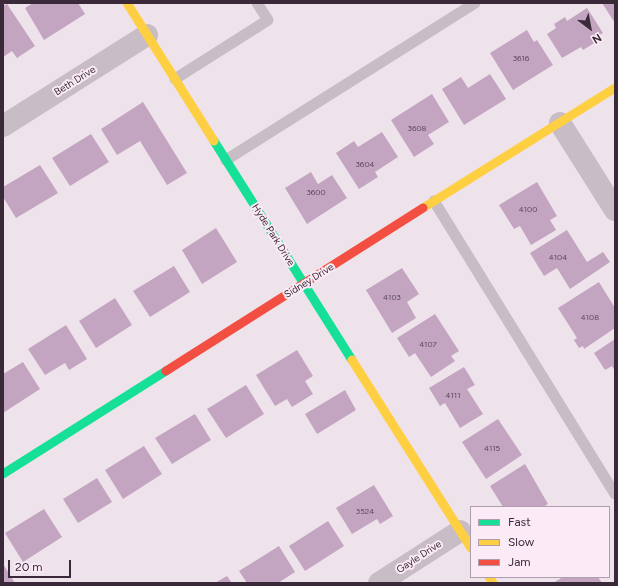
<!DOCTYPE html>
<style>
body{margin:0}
#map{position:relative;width:618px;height:586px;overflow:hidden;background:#efe3eb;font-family:Figtree,sans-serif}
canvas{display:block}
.frame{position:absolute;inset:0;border:4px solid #3a2938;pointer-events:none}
.legend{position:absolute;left:470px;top:506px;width:140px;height:72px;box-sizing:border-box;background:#fbebf6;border:1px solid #ae9daa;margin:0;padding:5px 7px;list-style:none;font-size:12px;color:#3a2938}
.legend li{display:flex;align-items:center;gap:8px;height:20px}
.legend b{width:20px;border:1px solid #ae9daa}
.north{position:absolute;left:570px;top:8px;width:40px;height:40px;-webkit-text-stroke:3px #fbebf6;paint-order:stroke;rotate:148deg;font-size:11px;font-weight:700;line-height:16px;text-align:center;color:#3a2938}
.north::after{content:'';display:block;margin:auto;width:14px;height:18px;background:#3a2938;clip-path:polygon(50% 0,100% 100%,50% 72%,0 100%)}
.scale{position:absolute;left:8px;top:560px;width:63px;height:18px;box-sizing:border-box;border:2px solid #3a2938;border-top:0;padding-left:5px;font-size:12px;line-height:14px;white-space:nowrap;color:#3a2938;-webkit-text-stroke:3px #fbebf6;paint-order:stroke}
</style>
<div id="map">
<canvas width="618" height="586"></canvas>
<div class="frame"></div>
<ul class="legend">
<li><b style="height:5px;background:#16e098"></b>Fast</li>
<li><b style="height:5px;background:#ffcf43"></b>Slow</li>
<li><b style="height:5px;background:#f24e42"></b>Jam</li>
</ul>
<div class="north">N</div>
<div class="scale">20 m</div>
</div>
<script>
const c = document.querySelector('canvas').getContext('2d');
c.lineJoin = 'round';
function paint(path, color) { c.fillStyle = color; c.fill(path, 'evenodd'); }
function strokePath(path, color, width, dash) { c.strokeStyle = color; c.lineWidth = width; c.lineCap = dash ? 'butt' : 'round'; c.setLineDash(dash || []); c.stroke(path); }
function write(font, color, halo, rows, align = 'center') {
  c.font = font + ' Figtree,sans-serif'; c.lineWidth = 4; c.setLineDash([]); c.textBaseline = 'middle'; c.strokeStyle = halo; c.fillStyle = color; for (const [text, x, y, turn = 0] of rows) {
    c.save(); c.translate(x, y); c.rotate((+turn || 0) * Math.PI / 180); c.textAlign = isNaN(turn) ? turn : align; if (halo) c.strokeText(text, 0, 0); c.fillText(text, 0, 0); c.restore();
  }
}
paint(new Path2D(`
 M 33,3 L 78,3 L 85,14 L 44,40 L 25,8 Z
 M 602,3 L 615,3 L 615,23 Z
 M 7,4 L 35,46 L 17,58 L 12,51 L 3,57 L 3,6 Z
 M 587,8 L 603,33 L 594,38 L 596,42 L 583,50 L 581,47 L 562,58 L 547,34 L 556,28 L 554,24 L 565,17 L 567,21 Z
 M 527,30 L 534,42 L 537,40 L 553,65 L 513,90 L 490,53 Z
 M 490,74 L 506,99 L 464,125 L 442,89 L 461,77 L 468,88 Z
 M 432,94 L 449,122 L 428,135 L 434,144 L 414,157 L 391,120 Z
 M 143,102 L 187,173 L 167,185 L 140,141 L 117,155 L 101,129 Z
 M 382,132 L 398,157 L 375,172 L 378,177 L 359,189 L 336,153 L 354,141 L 358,147 Z
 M 91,134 L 109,162 L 70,186 L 52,158 Z
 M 40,165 L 58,193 L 16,218 L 3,197 L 3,187 Z
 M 311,172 L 318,184 L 332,175 L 347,198 L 307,224 L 285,188 Z
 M 537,182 L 557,216 L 550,220 L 556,230 L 531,245 L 520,226 L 514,229 L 499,205 Z
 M 216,228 L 237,262 L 202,284 L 182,250 Z
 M 567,230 L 587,262 L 603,252 L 610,262 L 570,289 L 557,268 L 544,276 L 530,253 Z
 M 174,266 L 190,292 L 150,317 L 133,291 Z
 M 402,268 L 419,294 L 407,302 L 416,318 L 392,333 L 366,290 Z
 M 599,282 L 615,308 L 615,328 L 584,349 L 583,346 L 579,348 L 574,340 L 577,338 L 558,308 Z
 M 115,298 L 132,325 L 96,348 L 79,321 Z
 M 435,314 L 459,351 L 451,356 L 455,361 L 431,377 L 415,353 L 409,357 L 397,338 Z
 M 66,325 L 87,359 L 69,370 L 65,363 L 45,375 L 28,349 Z
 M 615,339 L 615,371 L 612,366 L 605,370 L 594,353 Z
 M 297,350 L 313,376 L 305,381 L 313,394 L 292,407 L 287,399 L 275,406 L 256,375 Z
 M 23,362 L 40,389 L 3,413 L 3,374 Z
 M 464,367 L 475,385 L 467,389 L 483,414 L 460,428 L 445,403 L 440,406 L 429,388 Z
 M 246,385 L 264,414 L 226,438 L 207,409 Z
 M 345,390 L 356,410 L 317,434 L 305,414 Z
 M 195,414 L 211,440 L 172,464 L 155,438 Z
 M 498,419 L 522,455 L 486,479 L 462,442 Z
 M 144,446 L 162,474 L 123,499 L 105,470 Z
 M 525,464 L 548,504 L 543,507 L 503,507 L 490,486 Z
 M 97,478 L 112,502 L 78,523 L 63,499 Z
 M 374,485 L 393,516 L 380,524 L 377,519 L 352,534 L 336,508 Z
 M 44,509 L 62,537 L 23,562 L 5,533 Z
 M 328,521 L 344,546 L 305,571 L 289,546 Z
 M 279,546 L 295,572 L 278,583 L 247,583 L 239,571 Z
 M 3,564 L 15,583 L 3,583 Z
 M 227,576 L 232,583 L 215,583 Z
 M 563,577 L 598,577 L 602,583 L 553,583 Z`), '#c3a4c1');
strokePath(new Path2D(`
 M 175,79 L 268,20 L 257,3
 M 226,160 L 475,3
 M 434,201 L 615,494`), '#c8bcc5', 11);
strokePath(new Path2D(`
 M 560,123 L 615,210
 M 3,126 L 147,35
 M 379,583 L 460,531`), '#c8bcc5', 22);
strokePath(new Path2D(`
 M 214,141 L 352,360
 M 3,474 L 166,371`), '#16e098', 9);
strokePath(new Path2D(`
 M 127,3 L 214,141
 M 423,208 L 615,88
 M 352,360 L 471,548
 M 489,577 L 493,583`), '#ffcf43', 9);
strokePath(new Path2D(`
 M 166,371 L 423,208`), '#f24e42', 9);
write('8px', '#5c485a', null, [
 ["3616",521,59],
 ["3608",417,129],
 ["3604",365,165],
 ["3600",316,193],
 ["4100",528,210],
 ["4104",558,258],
 ["4103",392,298],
 ["4108",590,318],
 ["4107",428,345],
 ["4111",453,396],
 ["4115",492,449],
 ["3524",365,512]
]);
write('10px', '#3a2938', '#fbebf6', [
 ["Beth Drive",75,81,-32],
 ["Hyde Park Drive",273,235,58],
 ["Sidney Drive",309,281,-32],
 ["Gayle Drive",419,557,-33]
]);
</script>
